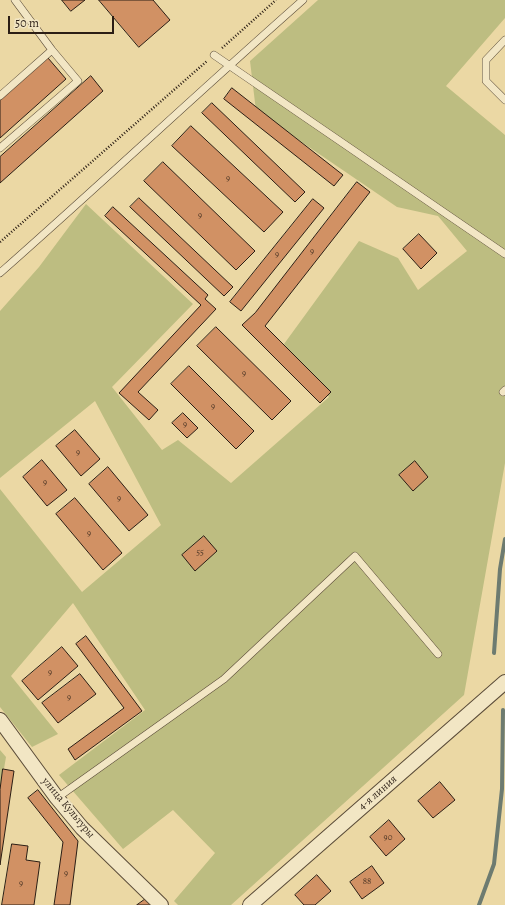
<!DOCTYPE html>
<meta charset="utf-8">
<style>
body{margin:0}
#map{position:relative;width:505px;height:905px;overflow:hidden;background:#ebd8a4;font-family:Alegreya,serif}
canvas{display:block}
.scale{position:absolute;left:8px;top:16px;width:106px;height:18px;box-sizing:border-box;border:2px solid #2b1e15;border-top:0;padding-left:5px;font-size:12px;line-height:14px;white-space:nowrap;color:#2b1e15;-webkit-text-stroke:3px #f2e6c4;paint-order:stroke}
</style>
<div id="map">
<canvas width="505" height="905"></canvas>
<div class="scale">50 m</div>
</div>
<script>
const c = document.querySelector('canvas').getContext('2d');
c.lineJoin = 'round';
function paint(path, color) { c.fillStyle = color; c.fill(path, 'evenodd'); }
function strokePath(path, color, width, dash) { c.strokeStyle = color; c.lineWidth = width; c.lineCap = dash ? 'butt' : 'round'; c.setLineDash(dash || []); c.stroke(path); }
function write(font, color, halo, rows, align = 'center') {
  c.font = font + ' Alegreya,serif'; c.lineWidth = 4; c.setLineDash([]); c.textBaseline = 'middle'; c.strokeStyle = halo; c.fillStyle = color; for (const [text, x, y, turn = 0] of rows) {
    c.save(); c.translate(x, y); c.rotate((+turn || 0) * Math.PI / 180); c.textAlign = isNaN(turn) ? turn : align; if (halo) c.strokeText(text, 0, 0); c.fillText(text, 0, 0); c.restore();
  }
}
paint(new Path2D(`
 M 318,0 L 505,0 L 505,18 L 446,86 L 505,135 L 505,463 L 464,695 L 231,905 L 178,905 L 174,901 L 215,853 L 173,810 L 123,849 L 59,775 L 145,710 L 73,603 L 11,676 L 58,734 L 32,747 L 0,707 L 0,489 L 82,592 L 161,525 L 95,401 L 0,478 L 0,311 L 39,267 L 86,204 L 193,304 L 112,387 L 162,450 L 178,440 L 231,483 L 329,397 L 284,344 L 359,241 L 398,258 L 418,290 L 467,251 L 438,216 L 397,207 L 256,111 L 250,61 Z
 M 0,750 L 6,757 L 0,792 Z`), '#bdbd81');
strokePath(new Path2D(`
 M 494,653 L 500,569 L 505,539
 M 479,905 L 494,864 L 502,789 L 503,710`), '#6d7b70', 4);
const building = new Path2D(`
 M 62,0 L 85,0 L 71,11 Z
 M 99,0 L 153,0 L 170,20 L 139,47 Z
 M 48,58 L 66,79 L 0,138 L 0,100 Z
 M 91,76 L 103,91 L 0,183 L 0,157 Z
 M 232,88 L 343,175 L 334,186 L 224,99 Z
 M 212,103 L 305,192 L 295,202 L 202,113 Z
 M 191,126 L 283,212 L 264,232 L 172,146 Z
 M 163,162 L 255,251 L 236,270 L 144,181 Z
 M 357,182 L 370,192 L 265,326 L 331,392 L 320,403 L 242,325 L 255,313 Z
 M 139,198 L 233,287 L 224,296 L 130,207 Z
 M 313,199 L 324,208 L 241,311 L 230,302 Z
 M 113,207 L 208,295 L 205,299 L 216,309 L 138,392 L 158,410 L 149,420 L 119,393 L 201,305 L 105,216 Z
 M 419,234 L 437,253 L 421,269 L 403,249 Z
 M 216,327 L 291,401 L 272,420 L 197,346 Z
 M 189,366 L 254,431 L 236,449 L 171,384 Z
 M 183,413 L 198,428 L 187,438 L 172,423 Z
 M 75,430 L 100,459 L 81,476 L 56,446 Z
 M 42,460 L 67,490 L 47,506 L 23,477 Z
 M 415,461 L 428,477 L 413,491 L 399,475 Z
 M 108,467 L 148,515 L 129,531 L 89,484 Z
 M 75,498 L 122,553 L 103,570 L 56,514 Z
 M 204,536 L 217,551 L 195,571 L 182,555 Z
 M 86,636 L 142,711 L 75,760 L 68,749 L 124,708 L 76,644 Z
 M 62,647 L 78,666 L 38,700 L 22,681 Z
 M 80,674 L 96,694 L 58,723 L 42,703 Z
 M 3,769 L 14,771 L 0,865 L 0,790 Z
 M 440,782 L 455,800 L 433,818 L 418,801 Z
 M 38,790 L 78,841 L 70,905 L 54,905 L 63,842 L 28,798 Z
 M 389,820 L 405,839 L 386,856 L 370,837 Z
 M 12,844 L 28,846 L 26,860 L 40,862 L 34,905 L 2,905 Z
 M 372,866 L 384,883 L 362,899 L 350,882 Z
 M 317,875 L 331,891 L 315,905 L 304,905 L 295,895 Z
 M 147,898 L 151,905 L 137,905 Z`);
paint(building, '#d19164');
strokePath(building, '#2b1e15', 1);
const lane = new Path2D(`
 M 505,40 L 486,60 L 486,81 L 505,100
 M 214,55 L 505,254
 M 0,96 L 52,50
 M 0,148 L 78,81 L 52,50 L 15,0
 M 0,273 C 102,183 201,90 303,0
 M 503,392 L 505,390
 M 57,798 L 224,679 L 355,556 L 438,654`);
const street = new Path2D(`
 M 0,720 L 57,798 L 82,828 L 161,905
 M 250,905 L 505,682`);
strokePath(lane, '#5b4c39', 8);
strokePath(street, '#5b4c39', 16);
strokePath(new Path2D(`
 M 222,48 L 276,0
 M 0,242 L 207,61`), '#2b1e15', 2.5, [1, 2]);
strokePath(lane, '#f2e6c4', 7);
strokePath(street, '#f2e6c4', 14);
write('9px', '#543b29', null, [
 ["9",228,179],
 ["9",200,216],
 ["9",312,252],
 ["9",277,255],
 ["9",244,374],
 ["9",213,407],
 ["9",185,425],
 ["9",78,453],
 ["9",45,483],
 ["9",119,499],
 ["9",89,534],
 ["55",200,553],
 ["9",50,673],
 ["9",69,698],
 ["90",388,838],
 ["9",66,874],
 ["88",367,882],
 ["9",21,884]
]);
write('11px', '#2b1e15', '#f2e6c4', [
 ["4-я линия",378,793,-41],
 ["улица Культуры",68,808,50]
]);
</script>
